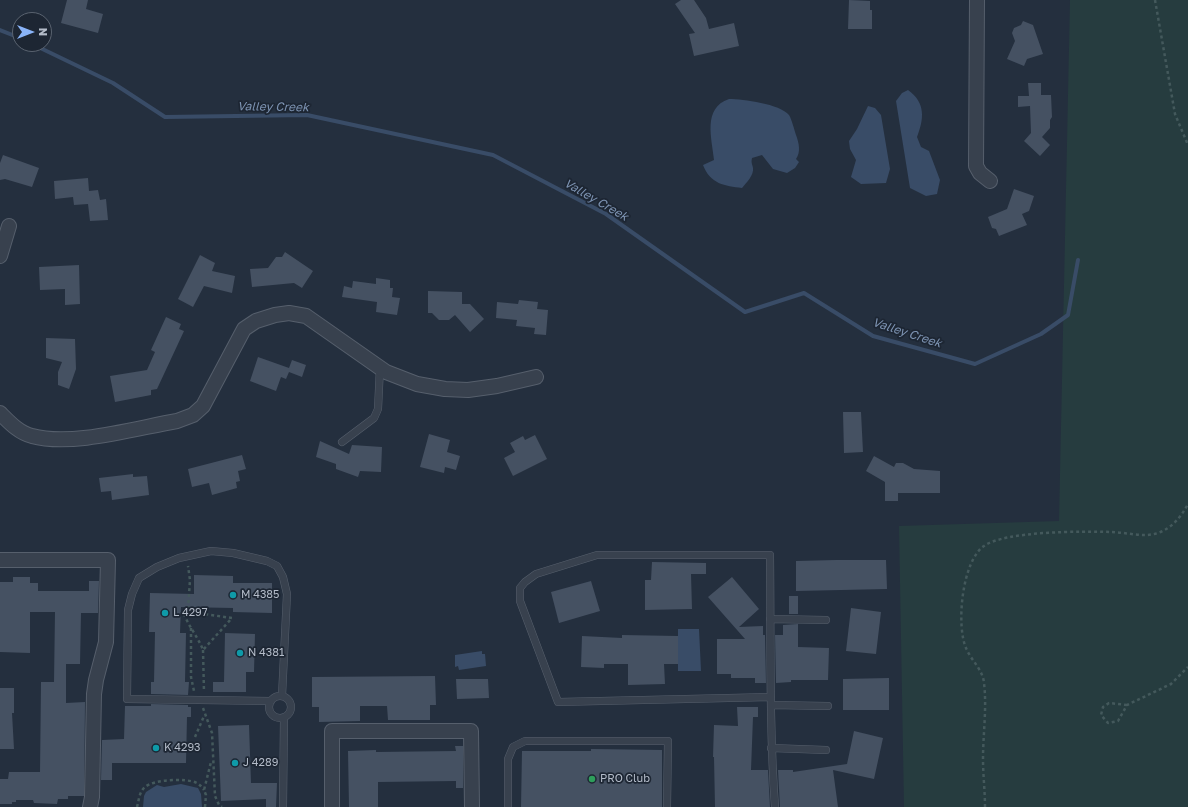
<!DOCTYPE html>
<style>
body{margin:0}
#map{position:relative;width:1188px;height:807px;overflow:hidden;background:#242f3e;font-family:"Golos Text",sans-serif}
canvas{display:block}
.north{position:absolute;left:12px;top:12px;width:40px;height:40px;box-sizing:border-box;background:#1d2633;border:1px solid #59626f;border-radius:50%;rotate:90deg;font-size:11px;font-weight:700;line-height:16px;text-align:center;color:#b4bcc9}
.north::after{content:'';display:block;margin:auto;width:14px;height:18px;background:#8ab4f8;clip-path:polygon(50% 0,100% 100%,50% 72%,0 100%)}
</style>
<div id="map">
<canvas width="1188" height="807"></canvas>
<div class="north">N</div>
</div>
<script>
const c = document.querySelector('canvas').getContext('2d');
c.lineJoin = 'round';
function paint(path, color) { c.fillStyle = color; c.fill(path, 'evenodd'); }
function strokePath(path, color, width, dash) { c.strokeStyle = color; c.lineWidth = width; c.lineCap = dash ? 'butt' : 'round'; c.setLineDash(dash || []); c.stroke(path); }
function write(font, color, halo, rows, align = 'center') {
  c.font = font + ' "Golos Text",sans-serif'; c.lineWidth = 3.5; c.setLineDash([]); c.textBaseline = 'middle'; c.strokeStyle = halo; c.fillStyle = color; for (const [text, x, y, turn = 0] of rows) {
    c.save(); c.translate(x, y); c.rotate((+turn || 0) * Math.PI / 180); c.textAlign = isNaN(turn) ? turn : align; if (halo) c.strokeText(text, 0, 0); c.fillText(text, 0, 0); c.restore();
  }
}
paint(new Path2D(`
 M 1070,0 L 1188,0 L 1188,807 L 904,807 L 899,526 L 1059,521 Z`), '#263c3f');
paint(new Path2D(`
 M 908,90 C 926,103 924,119 917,137 L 921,147 L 929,151 L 940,180 L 937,194 L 926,196 L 910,188 L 896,101 L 902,93 Z
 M 729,99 C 743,99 780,104 789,115 C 792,120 794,129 796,135 C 799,143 801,152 796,159 L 799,162 L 795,168 L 787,173 L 773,169 L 762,155 L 752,158 C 751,163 752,163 753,168 C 754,175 747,182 742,188 C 725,186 710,184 703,165 L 714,160 C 712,139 702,108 729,99 Z
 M 868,106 L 875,108 L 881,115 L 890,169 L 886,183 L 861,184 L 851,177 L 856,160 L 850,149 L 849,141 L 857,129 Z
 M 678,629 L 699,629 L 701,671 L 678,671 Z
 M 482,651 L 482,654 L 485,654 L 486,666 L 459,670 L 458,666 L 455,667 L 455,655 Z
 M 181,784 L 198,788 L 201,794 L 202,807 L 143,807 L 144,796 L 146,792 L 157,785 L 164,787 Z`), '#394c67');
strokePath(new Path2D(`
 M 0,30 L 20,38
 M 32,44 L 113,83 L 165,117 L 307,115 L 493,155 L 606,214 L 745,312 L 804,293 L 873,336 L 975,364 L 1041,334 L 1068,315 L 1078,260`), '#394c67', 4);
paint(new Path2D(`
 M 67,0 L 88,0 L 86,9 L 103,14 L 98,33 L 61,23 Z
 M 681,0 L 694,0 L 706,18 L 709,29 L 734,23 L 739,46 L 694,56 L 689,34 L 695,33 L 675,4 Z
 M 849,0 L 870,1 L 870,10 L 872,10 L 872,29 L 848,29 Z
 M 1023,21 L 1033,25 L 1043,54 L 1027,59 L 1024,66 L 1007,59 L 1015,41 L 1012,33 L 1014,28 L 1021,25 Z
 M 1028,83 L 1041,83 L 1041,95 L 1051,95 L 1052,117 L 1050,120 L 1050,128 L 1042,137 L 1050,145 L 1040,156 L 1024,141 L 1031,133 L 1030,106 L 1018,107 L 1018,96 L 1029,96 Z
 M 3,155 L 39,168 L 32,187 L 5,179 L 0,180 L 0,163 Z
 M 88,178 L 89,191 L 98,190 L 100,200 L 106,199 L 108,220 L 90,221 L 88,204 L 74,205 L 73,197 L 55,199 L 54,181 Z
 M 1014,189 L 1034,196 L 1029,211 L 1022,214 L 1027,225 L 999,236 L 996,229 L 992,228 L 988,217 L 1007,209 Z
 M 285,252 L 313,271 L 302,288 L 294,283 L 252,287 L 250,269 L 268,268 L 276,257 L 282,257 Z
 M 200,255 L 215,263 L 212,271 L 235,276 L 232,293 L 204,286 L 193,307 L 178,299 Z
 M 79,265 L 80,304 L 65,305 L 65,289 L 40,290 L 39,267 Z
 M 376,278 L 390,280 L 390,288 L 393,288 L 392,297 L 400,298 L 397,315 L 376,312 L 377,302 L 342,297 L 344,286 L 352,288 L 353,281 L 376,284 Z
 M 428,291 L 462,292 L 462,304 L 470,304 L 484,319 L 470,332 L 455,315 L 449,320 L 439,320 L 432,313 L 428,313 Z
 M 519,300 L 538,302 L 537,309 L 548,310 L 546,335 L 534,334 L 535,328 L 516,326 L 517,320 L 496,318 L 497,302 L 518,304 Z
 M 166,317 L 181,324 L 179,329 L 184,331 L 157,389 L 151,390 L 151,395 L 115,402 L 110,376 L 147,370 L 155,352 L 151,350 Z
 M 46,338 L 75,339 L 76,369 L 69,389 L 58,385 L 58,372 L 62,362 L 46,358 Z
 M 258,357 L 289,368 L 292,360 L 306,365 L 302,377 L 289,372 L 286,379 L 281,377 L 276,391 L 250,381 Z
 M 843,412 L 861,412 L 863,452 L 844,453 Z
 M 429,434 L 450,440 L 447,452 L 460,456 L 456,470 L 445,467 L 444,473 L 420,467 Z
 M 535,435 L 547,459 L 513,476 L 504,458 L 515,452 L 510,443 L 523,436 L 525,440 Z
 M 320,441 L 349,454 L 352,445 L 382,447 L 381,472 L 360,471 L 358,477 L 336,469 L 336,464 L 316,457 Z
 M 242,455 L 246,469 L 238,471 L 240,481 L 236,482 L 237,488 L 212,495 L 209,483 L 192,487 L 188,469 Z
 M 874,456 L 894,467 L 896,463 L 903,463 L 914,469 L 940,471 L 940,493 L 898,493 L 898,501 L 885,501 L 885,482 L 866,471 Z
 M 133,474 L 133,477 L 147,476 L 149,495 L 112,500 L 111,491 L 101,492 L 99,478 Z
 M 836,560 L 886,560 L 887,589 L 796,591 L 796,561 Z
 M 652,562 L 706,563 L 706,574 L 691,574 L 692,609 L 645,610 L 645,580 L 651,580 Z
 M 194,575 L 233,576 L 233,583 L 272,583 L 272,613 L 233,612 L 233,608 L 181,607 L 180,633 L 186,633 L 185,682 L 189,682 L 188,695 L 151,694 L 151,682 L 154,682 L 155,632 L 149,632 L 150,593 L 194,594 Z
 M 13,577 L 30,577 L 30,583 L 38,583 L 38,591 L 89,591 L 89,581 L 99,581 L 98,613 L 81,613 L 80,664 L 66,664 L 66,703 L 85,702 L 84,796 L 68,796 L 68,799 L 58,799 L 57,804 L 34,803 L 33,800 L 16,800 L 16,802 L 12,802 L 12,804 L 0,804 L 0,779 L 8,779 L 9,772 L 40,772 L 41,682 L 54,682 L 55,612 L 30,612 L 30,653 L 0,652 L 0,582 L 13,582 Z
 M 732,577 L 759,609 L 739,627 L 763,626 L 763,635 L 765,635 L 766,683 L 755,683 L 755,678 L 731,678 L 731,674 L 717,674 L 717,639 L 745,639 L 708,597 Z
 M 591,581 L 600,611 L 559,623 L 551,592 Z
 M 789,596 L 798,596 L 798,614 L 789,614 Z
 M 851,608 L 881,612 L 876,654 L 846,651 Z
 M 798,624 L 798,647 L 829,648 L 828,680 L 791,680 L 791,682 L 776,683 L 775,635 L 783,635 L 783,625 Z
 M 225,633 L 255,634 L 254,672 L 246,672 L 246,692 L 213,692 L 213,682 L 224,682 Z
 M 622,635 L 678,636 L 678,664 L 664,664 L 665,684 L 628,685 L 628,664 L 604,664 L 604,668 L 581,667 L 582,636 L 622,638 Z
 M 435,676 L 436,705 L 430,705 L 430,720 L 388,720 L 387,706 L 360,706 L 360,721 L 319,722 L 319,707 L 312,707 L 312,677 Z
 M 889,678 L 889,710 L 843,710 L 843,679 Z
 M 456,679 L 488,679 L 489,698 L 457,699 Z
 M 0,688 L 14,688 L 14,713 L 12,713 L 14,749 L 0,749 Z
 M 151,704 L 188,705 L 188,707 L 191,707 L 191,717 L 187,717 L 186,763 L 112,763 L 112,780 L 101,780 L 102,740 L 124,739 L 125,706 L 151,706 Z
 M 737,707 L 758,707 L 758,717 L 753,717 L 751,770 L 768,770 L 770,807 L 715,807 L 714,757 L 713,757 L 714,725 L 738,726 Z
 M 249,725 L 251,783 L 277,783 L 276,807 L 266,807 L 266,799 L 221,801 L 218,726 Z
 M 854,731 L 883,738 L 874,779 L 833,770 L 838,807 L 780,807 L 778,770 L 793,770 L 793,772 L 847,764 Z
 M 455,746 L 463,746 L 463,788 L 456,788 L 456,781 L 378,782 L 378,807 L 349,807 L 348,751 L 376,750 L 376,752 L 456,751 Z
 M 591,749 L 662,750 L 662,807 L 521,807 L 522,751 L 591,751 Z`), '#455162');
const service = new Path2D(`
 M 342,442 L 374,418 L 378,409 L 380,367
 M 770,619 L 826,620
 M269 707a11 11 0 1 1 22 0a11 11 0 1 1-22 0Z
 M 771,697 L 558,702 L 520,601 L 520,588 L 525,582 L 536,574 L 597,555 L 770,555 C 771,639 769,723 775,807
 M 271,701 L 127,699 L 128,610 L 132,594 L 139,578 L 157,567 L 179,558 L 211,551 L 233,553 L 267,561 L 277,566 L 283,577 L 287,594 L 282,696
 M 771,705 L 828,706
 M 771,748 L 826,750
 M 283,807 L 284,717
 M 508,807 L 508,759 L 513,747 L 525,741 L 668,741 L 667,807`);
const minor = new Path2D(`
 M 977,0 L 976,166 L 980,173 L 990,181
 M 0,256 L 9,226
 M 0,413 C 9,422 19,433 32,436 C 72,447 136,428 177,421 L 193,415 L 203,406 L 244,329 L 256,321 L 275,315 L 289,313 L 306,316 L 386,372 L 417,384 L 445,389 L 468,390 L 497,386 L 536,377
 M 0,560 L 108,560 L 106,642 L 96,680 L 94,694 L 92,797 L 90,807
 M 332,807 L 332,731 L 471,731 L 472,807`);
strokePath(service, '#565f6c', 8);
strokePath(minor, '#565f6c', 16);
strokePath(new Path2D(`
 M 1155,0 L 1175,114 L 1188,145
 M 188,609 L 204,614 L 232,618 L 203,650 C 198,637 189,627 184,614 Z
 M 188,609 L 190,580 L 188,566
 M 191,628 L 191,677 L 194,691
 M 203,650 L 204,692
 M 1127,705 L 1109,703 L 1103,707 L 1101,715 L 1108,723 L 1118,721 L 1127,705 L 1171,684 L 1188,667
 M 203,708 L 212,733 L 215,796 L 219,805 L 222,807
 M 195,737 L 204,716
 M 137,807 C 139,800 139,792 145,787 C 154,779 187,778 197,783 C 200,785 202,787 204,790
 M 205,807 L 206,795 L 204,790 L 211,762
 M 985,807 C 985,791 983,775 983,759 C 983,734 987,708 984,683 C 983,670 971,660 966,648 C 956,625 962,561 984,546 C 1004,531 1084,531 1110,532 C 1126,532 1143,538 1158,533 C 1172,528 1181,517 1188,504`), '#44595c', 2.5, [3, 3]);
strokePath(service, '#38414e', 7);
strokePath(minor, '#38414e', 14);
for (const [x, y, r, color] of [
 [233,595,4,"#0f9aa8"],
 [165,613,4,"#0f9aa8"],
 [240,653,4,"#0f9aa8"],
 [156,748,4,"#0f9aa8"],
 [235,763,4,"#0f9aa8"],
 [592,779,4,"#2e9e5b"]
]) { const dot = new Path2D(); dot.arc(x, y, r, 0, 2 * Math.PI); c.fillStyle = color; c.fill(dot); strokePath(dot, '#1d2633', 1.5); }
write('11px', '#b4bcc9', '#1d2633', [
 ["M 4385",241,595],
 ["L 4297",173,613],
 ["N 4381",248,653],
 ["K 4293",164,748],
 ["J 4289",243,763],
 ["PRO Club",600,779]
], 'left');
write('italic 12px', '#7c92b1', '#1d2633', [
 ["Valley Creek",273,107,1],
 ["Valley Creek",596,200,30],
 ["Valley Creek",907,333,18]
]);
</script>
